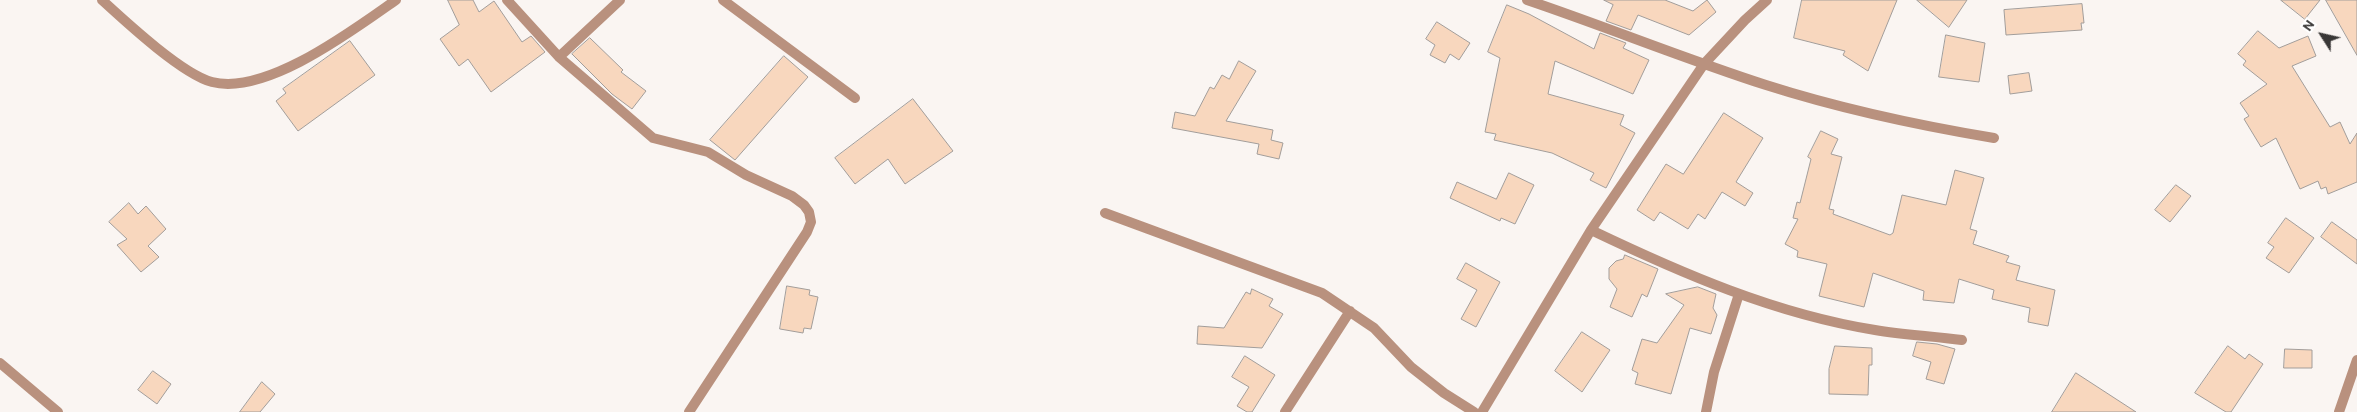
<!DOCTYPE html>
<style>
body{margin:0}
#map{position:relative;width:2357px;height:412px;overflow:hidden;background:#faf5f2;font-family:Overpass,sans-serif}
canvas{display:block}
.north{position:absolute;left:2297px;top:10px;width:50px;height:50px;-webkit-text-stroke:4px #fff;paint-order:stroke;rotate:305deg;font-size:14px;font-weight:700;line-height:20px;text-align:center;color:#393736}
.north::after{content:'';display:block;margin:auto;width:18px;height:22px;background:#393736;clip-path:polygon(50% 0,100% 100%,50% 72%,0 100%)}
</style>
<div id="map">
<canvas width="2357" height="412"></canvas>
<div class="north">N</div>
</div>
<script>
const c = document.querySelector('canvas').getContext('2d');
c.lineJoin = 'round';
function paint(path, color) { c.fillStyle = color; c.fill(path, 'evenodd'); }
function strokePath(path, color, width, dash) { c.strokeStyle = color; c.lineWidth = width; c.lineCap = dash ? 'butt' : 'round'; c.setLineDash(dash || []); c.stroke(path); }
const building = new Path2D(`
 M 448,0 L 473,0 L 479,12 L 494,1 L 522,42 L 531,36 L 545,52 L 491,92 L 468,59 L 459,66 L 440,39 L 459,25 Z
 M 1604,0 L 1665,0 L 1693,11 L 1707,0 L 1716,12 L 1689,35 L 1638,15 L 1631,30 L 1606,21 L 1613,5 Z
 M 1802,0 L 1897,0 L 1868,71 L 1843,55 L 1845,51 L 1794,38 Z
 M 1917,0 L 1967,0 L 1949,27 Z
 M 2281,0 L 2320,0 L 2305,19 Z
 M 2326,0 L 2357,0 L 2357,55 Z
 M 2082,4 L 2084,23 L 2081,23 L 2082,30 L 2006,35 L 2004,10 Z
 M 1507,5 L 1529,14 L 1594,49 L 1600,33 L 1626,43 L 1623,48 L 1649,60 L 1633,94 L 1555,61 L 1548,94 L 1624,115 L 1620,125 L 1635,133 L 1606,188 L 1590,180 L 1594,173 L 1552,153 L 1494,140 L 1496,134 L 1485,132 L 1500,58 L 1488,52 Z
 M 1437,22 L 1470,43 L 1459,60 L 1450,54 L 1445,63 L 1430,55 L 1435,45 L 1426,39 Z
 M 2258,31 L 2279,48 L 2308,36 L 2316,56 L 2292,66 L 2330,127 L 2340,122 L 2350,144 L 2357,133 L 2357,182 L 2328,194 L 2326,187 L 2321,189 L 2318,181 L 2300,189 L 2276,138 L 2261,147 L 2244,119 L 2249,116 L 2240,103 L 2267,84 L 2243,65 L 2246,61 L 2238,54 Z
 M 1946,35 L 1985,43 L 1979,82 L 1939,77 Z
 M 590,38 L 623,70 L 621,72 L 646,91 L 632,109 L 612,94 L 572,54 Z
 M 350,41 L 375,75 L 298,131 L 276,101 L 286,93 L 283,89 Z
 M 784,56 L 808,77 L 735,160 L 710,140 Z
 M 1239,61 L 1256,71 L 1226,121 L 1273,130 L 1271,140 L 1283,143 L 1279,159 L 1257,154 L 1259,144 L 1172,128 L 1175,112 L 1195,116 L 1210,87 L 1214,89 L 1222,75 L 1229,79 Z
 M 2029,73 L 2032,91 L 2010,94 L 2008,76 Z
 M 913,99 L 953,151 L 905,184 L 888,159 L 855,184 L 835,158 Z
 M 1724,113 L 1763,138 L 1736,182 L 1753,193 L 1745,206 L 1722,192 L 1705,219 L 1698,214 L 1688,229 L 1660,212 L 1654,221 L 1637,210 L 1666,164 L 1683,174 Z
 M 1821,131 L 1838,139 L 1831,154 L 1842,157 L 1829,209 L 1834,210 L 1833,214 L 1890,235 L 1893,233 L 1902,195 L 1946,205 L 1955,170 L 1984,178 L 1970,229 L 1977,231 L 1973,244 L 2009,256 L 2006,262 L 2020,266 L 2016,280 L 2055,290 L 2048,326 L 2028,322 L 2030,308 L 1992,299 L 1994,290 L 1959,279 L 1954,303 L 1923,300 L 1924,291 L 1873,273 L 1864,307 L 1819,296 L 1827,264 L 1797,257 L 1798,251 L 1785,244 L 1798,219 L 1793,218 L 1797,202 L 1800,203 L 1811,159 L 1808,157 Z
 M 1509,173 L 1534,185 L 1515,224 L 1501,218 L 1500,221 L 1450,198 L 1457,182 L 1496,199 Z
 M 2176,185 L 2191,196 L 2170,222 L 2155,210 Z
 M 129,203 L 138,214 L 146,206 L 166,229 L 148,246 L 159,257 L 141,272 L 117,245 L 127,239 L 109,222 Z
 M 2286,218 L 2314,238 L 2289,273 L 2266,258 L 2274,247 L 2268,243 Z
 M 2332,222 L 2357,240 L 2357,264 L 2321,237 Z
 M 1625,255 L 1658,269 L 1647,297 L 1642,294 L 1632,317 L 1610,307 L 1617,289 L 1609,279 L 1609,268 L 1616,261 L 1623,259 Z
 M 1466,263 L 1500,282 L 1476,327 L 1461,319 L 1477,290 L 1457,279 Z
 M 787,286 L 810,290 L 809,295 L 818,297 L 811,329 L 804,328 L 803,333 L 780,329 Z
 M 1698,287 L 1716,294 L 1713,308 L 1717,315 L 1711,334 L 1690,328 L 1671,394 L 1635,384 L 1638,373 L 1632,370 L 1642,339 L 1657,343 L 1684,305 L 1666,294 Z
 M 1252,289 L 1273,299 L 1269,306 L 1283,314 L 1262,348 L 1197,344 L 1198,326 L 1224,328 L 1246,292 L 1250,294 Z
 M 1582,332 L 1610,350 L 1582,392 L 1555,371 Z
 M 1917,342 L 1937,344 L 1955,349 L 1944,384 L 1926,379 L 1931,362 L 1913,356 Z
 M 1835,346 L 1872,348 L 1872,365 L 1869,365 L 1868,395 L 1829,394 L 1829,369 Z
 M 2228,346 L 2245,359 L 2249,354 L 2263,364 L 2231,412 L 2226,412 L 2195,393 Z
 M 2285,349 L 2312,350 L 2312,368 L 2284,368 Z
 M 1245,356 L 1275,375 L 1252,412 L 1247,412 L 1237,406 L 1249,387 L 1232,377 Z
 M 153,371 L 171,384 L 157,404 L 138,390 Z
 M 2076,373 L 2136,412 L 2052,412 Z
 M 262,382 L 275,394 L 260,412 L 240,412 Z`);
paint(building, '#f8d7be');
strokePath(building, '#a29d9a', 1);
strokePath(new Path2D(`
 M 102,0 C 126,22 182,74 212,82 C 266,96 353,30 396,0
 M 507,0 L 559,57 L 653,138 L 708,152 L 746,175 L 792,196 L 804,205 L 809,212 L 811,222 L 807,232 L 689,412
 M 723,0 L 855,98
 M 1527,0 C 1607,27 1685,59 1766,85 C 1841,109 1916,125 1994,138
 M 559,57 L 620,0
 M 1105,213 L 1322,293 L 1374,328 L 1411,367 L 1444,393 L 1474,412
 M 1591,230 C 1681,273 1775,314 1875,330 C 1904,335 1933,336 1962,340
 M 0,363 L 58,412
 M 1285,412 L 1350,311
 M 1482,412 L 1591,230 L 1704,64 L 1745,20 L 1767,0
 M 1706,412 L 1714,372 L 1739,294
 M 2339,412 L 2357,360`), '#b9917e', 10);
</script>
